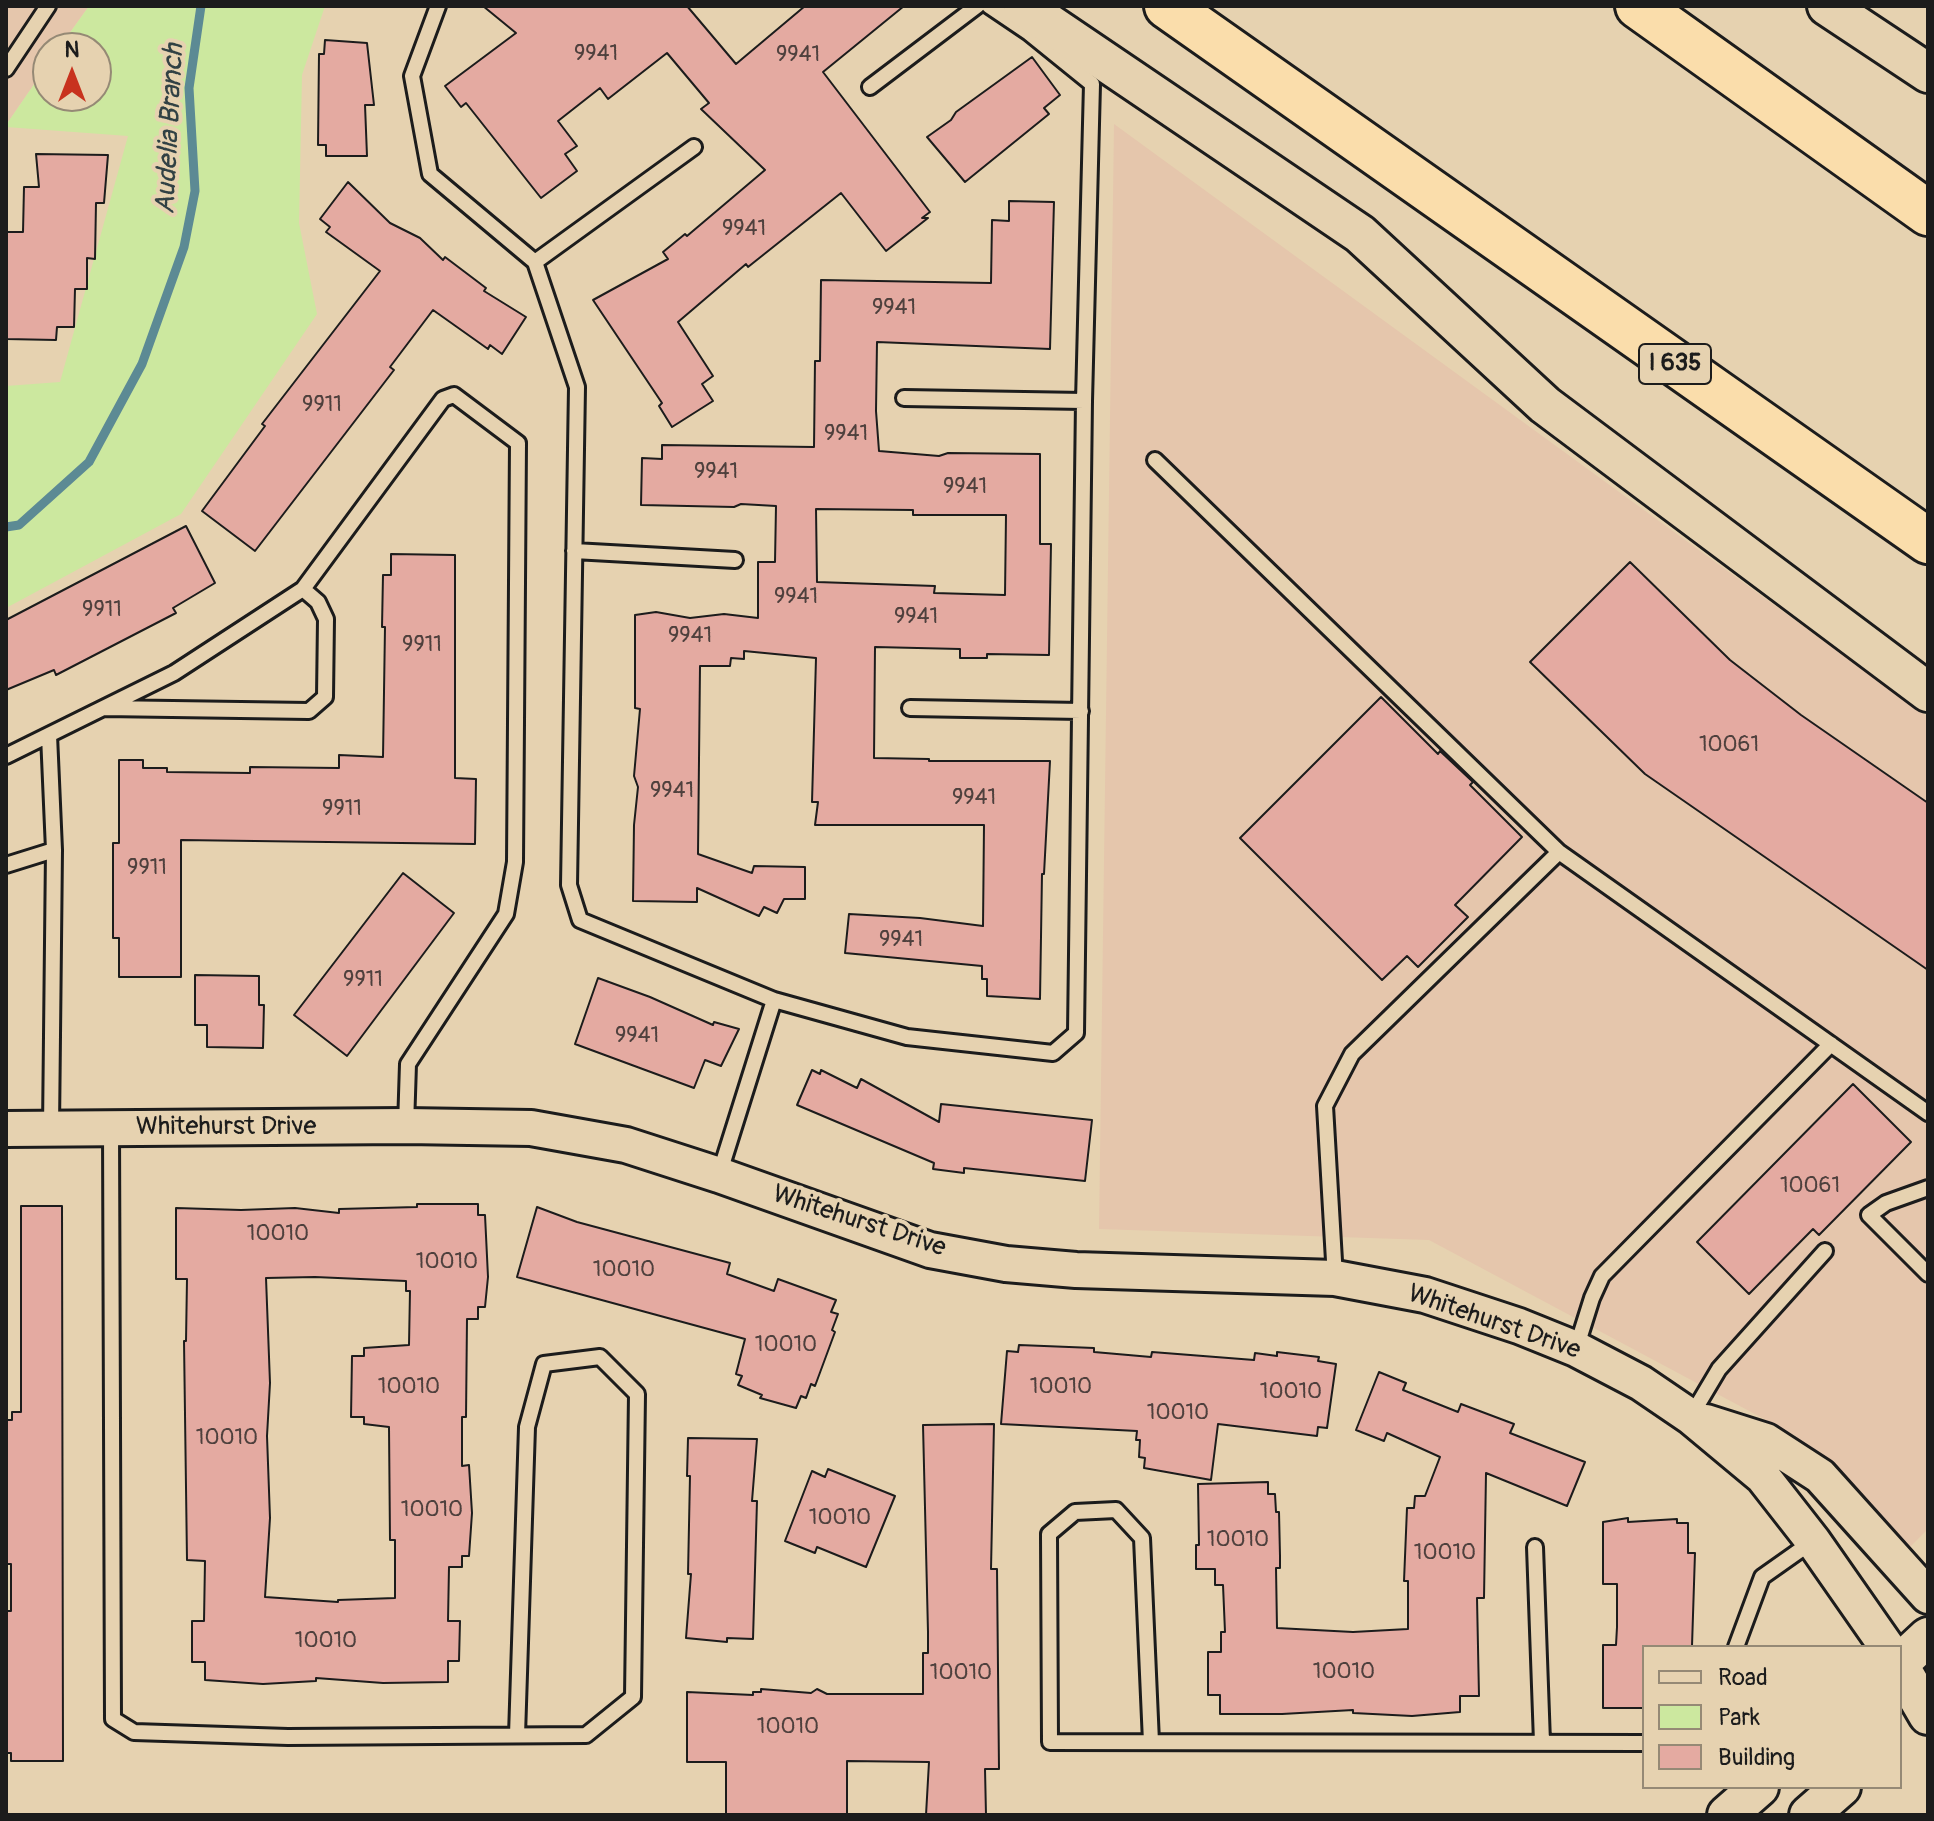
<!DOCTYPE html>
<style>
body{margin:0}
#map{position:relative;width:1934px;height:1821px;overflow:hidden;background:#e6d2b0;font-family:Pangolin,sans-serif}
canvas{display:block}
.frame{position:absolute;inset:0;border:8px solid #1c1c1c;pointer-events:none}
.legend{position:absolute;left:1642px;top:1645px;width:260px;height:144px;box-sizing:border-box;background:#e6d2b0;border:2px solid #958975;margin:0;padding:10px 14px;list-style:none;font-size:24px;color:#1c1c1c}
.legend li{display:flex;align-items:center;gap:16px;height:40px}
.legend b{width:40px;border:2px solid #958975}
.north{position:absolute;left:32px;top:32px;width:80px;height:80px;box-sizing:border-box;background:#e6d2b0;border:2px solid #958975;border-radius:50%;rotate:0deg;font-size:22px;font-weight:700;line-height:32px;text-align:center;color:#1c1c1c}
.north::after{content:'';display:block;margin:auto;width:28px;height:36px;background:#c8321e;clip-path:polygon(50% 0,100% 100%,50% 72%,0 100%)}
</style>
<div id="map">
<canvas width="1934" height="1821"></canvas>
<div class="frame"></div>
<ul class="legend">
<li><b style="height:10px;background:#e6d2b0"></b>Road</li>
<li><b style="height:22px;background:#cce89f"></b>Park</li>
<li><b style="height:22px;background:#e4aaa1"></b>Building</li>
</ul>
<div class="north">N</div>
</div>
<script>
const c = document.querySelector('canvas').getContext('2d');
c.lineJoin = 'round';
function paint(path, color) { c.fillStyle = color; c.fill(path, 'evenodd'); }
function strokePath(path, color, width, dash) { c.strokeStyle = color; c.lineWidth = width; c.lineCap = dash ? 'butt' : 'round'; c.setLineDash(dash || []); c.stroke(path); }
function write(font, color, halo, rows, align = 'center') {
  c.font = font + ' Pangolin,sans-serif'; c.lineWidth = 8; c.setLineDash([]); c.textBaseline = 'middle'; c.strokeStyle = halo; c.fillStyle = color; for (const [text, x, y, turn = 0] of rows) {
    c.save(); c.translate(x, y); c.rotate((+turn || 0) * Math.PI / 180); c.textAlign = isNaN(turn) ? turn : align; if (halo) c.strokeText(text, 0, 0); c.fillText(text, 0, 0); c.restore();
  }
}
paint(new Path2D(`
 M 6,6 L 89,6 L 59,48 L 48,48 L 48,64 L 6,125 Z
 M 1114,124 L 1928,717 L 1928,1529 L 1897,1560 L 1796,1436 L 1429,1240 L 1099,1229 Z`), '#e5c6ac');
paint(new Path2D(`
 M 89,6 L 325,6 L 302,75 L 299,223 L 317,314 L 181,514 L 6,608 L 6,386 L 60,382 L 128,136 L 6,127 L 6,125 L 48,64 L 48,96 L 96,96 L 96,48 L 59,48 Z`), '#cce89f');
strokePath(new Path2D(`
 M 6,527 L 19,525 L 89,462 L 142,364 L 184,247 L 195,191 L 189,88 L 201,6`), '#5c8a94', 9);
const building = new Path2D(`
 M 483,6 L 687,6 L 736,64 L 805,6 L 904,6 L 823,72 L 930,212 L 922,218 L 928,218 L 886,251 L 841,193 L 748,267 L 746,264 L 678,322 L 713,376 L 702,384 L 713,401 L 672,427 L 659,406 L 662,403 L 593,300 L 668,259 L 663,252 L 685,234 L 687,236 L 765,170 L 701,109 L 709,103 L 667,53 L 608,99 L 600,88 L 558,121 L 577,146 L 565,154 L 577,171 L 541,198 L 466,103 L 461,107 L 445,86 L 516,33 Z
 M 325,40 L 367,43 L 374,105 L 365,105 L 367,156 L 326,156 L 326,145 L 318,145 L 319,54 L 324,54 Z
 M 1032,57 L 1060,95 L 1044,108 L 1049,114 L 965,182 L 927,137 L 951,120 L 956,112 Z
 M 36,154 L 108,155 L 104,203 L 96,203 L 95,259 L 87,258 L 87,289 L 75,289 L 74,327 L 57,327 L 56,340 L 6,339 L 6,232 L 23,232 L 24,187 L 39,187 Z
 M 348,182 L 390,223 L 420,238 L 443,260 L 445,257 L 486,288 L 484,291 L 526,317 L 502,354 L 490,345 L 488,349 L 433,310 L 390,367 L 394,370 L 255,551 L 202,511 L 265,426 L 262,424 L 380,271 L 326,232 L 330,227 L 320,219 Z
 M 1009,201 L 1054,202 L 1050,349 L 877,342 L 876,411 L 879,451 L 939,456 L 948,453 L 1040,454 L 1040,544 L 1051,544 L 1049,655 L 987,654 L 987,658 L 960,658 L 960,649 L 875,647 L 874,758 L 929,759 L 929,761 L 1050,761 L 1044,874 L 1042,874 L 1040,999 L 987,996 L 987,979 L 982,979 L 982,966 L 845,953 L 849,914 L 920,918 L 983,926 L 984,825 L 815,825 L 818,802 L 812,802 L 816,658 L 744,651 L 744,659 L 731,658 L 730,666 L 700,666 L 698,854 L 752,873 L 754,866 L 805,867 L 805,899 L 784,899 L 777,913 L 764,907 L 759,916 L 697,888 L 697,902 L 633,901 L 634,825 L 638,787 L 634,776 L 640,709 L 635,708 L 635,615 L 656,612 L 690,618 L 724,614 L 758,618 L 758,562 L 775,562 L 776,506 L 741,504 L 734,507 L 641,505 L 642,458 L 662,459 L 662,445 L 814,447 L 815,361 L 820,361 L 821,280 L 991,283 L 992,220 L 1009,221 ZM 816,509 L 913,510 L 913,515 L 1006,515 L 1005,595 L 934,593 L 935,586 L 817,582 Z
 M 186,526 L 215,583 L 173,608 L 176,613 L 56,675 L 54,670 L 6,690 L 6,620 Z
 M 391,554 L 455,555 L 455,778 L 476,779 L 475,844 L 181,840 L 181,977 L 119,977 L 119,938 L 113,938 L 113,843 L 119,843 L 119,760 L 143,760 L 143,768 L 167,768 L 167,772 L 250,773 L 250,767 L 339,768 L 339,755 L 383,757 L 385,627 L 382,627 L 383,575 L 391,575 Z
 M 1630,562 L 1730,660 L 1801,715 L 1928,803 L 1928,970 L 1645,774 L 1530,662 Z
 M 1381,697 L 1438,754 L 1440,751 L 1473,782 L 1470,785 L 1522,837 L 1455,905 L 1468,917 L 1418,967 L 1407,956 L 1382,980 L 1240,838 Z
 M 403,873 L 454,913 L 347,1056 L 294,1015 Z
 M 195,975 L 259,976 L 259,1005 L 264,1005 L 263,1048 L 207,1047 L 207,1025 L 195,1025 Z
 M 598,978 L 650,997 L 713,1025 L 714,1022 L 739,1029 L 721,1066 L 705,1060 L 694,1088 L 575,1044 Z
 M 812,1070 L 820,1074 L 821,1070 L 857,1088 L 861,1079 L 939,1122 L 941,1104 L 1092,1120 L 1085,1181 L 964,1168 L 964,1173 L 933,1169 L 934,1163 L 797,1105 Z
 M 1853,1084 L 1911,1142 L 1819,1235 L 1813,1229 L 1749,1294 L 1697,1242 Z
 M 417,1204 L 478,1204 L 478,1215 L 485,1215 L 488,1277 L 485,1307 L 478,1307 L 478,1319 L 467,1319 L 466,1417 L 462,1417 L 462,1466 L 469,1465 L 472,1513 L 469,1556 L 462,1556 L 462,1567 L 449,1567 L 448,1621 L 460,1621 L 459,1661 L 448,1661 L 448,1682 L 383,1683 L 316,1678 L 316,1681 L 263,1684 L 205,1680 L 205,1662 L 192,1662 L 192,1621 L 204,1621 L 205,1561 L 187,1560 L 184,1341 L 186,1341 L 187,1279 L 176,1279 L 176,1208 L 241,1210 L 295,1208 L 339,1213 L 339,1209 L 417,1207 ZM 315,1277 L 406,1281 L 406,1291 L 410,1291 L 409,1345 L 364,1348 L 364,1356 L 352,1356 L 351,1417 L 364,1417 L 364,1424 L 389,1427 L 390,1540 L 395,1540 L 395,1598 L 338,1600 L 338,1602 L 265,1597 L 270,1518 L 267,1436 L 270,1383 L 266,1278 Z
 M 21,1206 L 62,1206 L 63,1761 L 11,1761 L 11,1753 L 6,1753 L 6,1611 L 11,1611 L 11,1564 L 6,1564 L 6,1420 L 12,1420 L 12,1412 L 21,1412 Z
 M 537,1207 L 577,1222 L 730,1263 L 727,1274 L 774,1291 L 778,1279 L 836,1300 L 831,1312 L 838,1314 L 832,1330 L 835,1332 L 815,1386 L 811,1384 L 806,1398 L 801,1396 L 796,1408 L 760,1398 L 762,1395 L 738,1385 L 742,1376 L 736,1374 L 745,1339 L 517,1277 Z
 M 1019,1345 L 1094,1348 L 1094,1352 L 1151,1357 L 1152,1352 L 1254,1360 L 1255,1353 L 1277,1356 L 1277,1352 L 1319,1357 L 1318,1361 L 1336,1364 L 1327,1428 L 1318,1427 L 1317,1436 L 1218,1424 L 1211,1480 L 1144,1468 L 1145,1458 L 1139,1457 L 1140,1440 L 1136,1440 L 1137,1431 L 1001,1424 L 1007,1351 L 1018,1352 Z
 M 1379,1372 L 1406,1383 L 1403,1390 L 1458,1412 L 1461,1404 L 1514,1424 L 1510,1433 L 1585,1462 L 1567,1506 L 1486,1473 L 1484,1598 L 1477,1598 L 1479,1696 L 1460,1696 L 1460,1712 L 1412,1716 L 1353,1713 L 1353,1710 L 1282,1714 L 1220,1714 L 1220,1695 L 1208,1695 L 1208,1652 L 1221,1652 L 1221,1632 L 1225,1632 L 1223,1585 L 1215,1585 L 1215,1569 L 1196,1569 L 1196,1545 L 1199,1545 L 1198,1484 L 1268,1482 L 1268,1494 L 1275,1494 L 1276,1512 L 1279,1512 L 1280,1556 L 1280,1568 L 1276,1568 L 1277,1628 L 1353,1632 L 1408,1629 L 1408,1581 L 1404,1581 L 1407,1508 L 1414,1508 L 1415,1496 L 1425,1496 L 1440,1457 L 1387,1433 L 1384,1441 L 1356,1430 Z
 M 994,1424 L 991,1569 L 997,1569 L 999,1769 L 985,1769 L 986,1815 L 926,1815 L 929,1762 L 847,1761 L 847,1815 L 726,1815 L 726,1762 L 687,1762 L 687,1692 L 753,1695 L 753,1692 L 761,1692 L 761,1689 L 811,1693 L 817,1689 L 827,1694 L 923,1694 L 923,1653 L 928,1653 L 928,1632 L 923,1425 Z
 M 688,1438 L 757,1439 L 752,1501 L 757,1501 L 753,1639 L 727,1638 L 727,1642 L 686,1638 L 691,1574 L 688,1574 L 690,1476 L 687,1476 Z
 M 828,1469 L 895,1496 L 866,1567 L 817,1547 L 815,1553 L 785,1541 L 812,1471 L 825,1477 Z
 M 1628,1518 L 1628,1522 L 1677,1519 L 1677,1523 L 1688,1523 L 1688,1553 L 1695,1553 L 1692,1646 L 1644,1647 L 1644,1708 L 1603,1708 L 1603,1645 L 1616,1645 L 1617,1627 L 1617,1584 L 1603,1584 L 1603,1522 Z`);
paint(building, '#e4aaa1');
strokePath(building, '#1c1c1c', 2);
const service = new Path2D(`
 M 438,6 L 412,76 L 430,174 L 535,262 L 577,387 L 569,885 L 580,920 L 774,1000 L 907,1037 L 1053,1053 L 1076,1033 L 1084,401 L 1092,84 L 1029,33 L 989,6
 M 6,69 L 48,6
 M 870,87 L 977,6
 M 535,262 L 694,147
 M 904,398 L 1084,401
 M 1155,460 L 1559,852 L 1928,1113
 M 574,551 L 735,560
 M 104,708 L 309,711 L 325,697 L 326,619 L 318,602 L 303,589
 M 910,708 L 1081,711
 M 49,735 L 54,850 L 51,1128
 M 6,756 L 174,673 L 303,589 L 443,399 L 454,395 L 518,443 L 515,862 L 506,914 L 408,1064 L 406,1126
 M 6,865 L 54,850
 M 111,1128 L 113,1719 L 134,1732 L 288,1737 L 586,1735 L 633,1697 L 637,1394 L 600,1357 L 544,1364 L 527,1427 L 517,1735
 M 719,1175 L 774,1000
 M 1928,1188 L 1886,1203 L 1869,1215 L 1928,1274
 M 1335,1278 L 1325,1106 L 1352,1054 L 1559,852
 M 1576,1349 L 1592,1298 L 1602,1276 L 1831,1044
 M 1691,1416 L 1719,1369 L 1825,1251
 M 1535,1547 L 1542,1742
 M 1736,1647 L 1762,1577 L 1813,1541
 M 1151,1742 L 1142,1538 L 1116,1510 L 1075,1512 L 1049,1534 L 1050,1742 L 1644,1743`);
const tertiary = new Path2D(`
 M 6,1129 L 406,1126 L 531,1128 L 626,1145 L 719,1175 L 930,1250 L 1006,1264 L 1076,1270 L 1335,1278 L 1425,1295 L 1519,1326 L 1576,1349 L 1641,1383 L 1691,1417 L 1763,1477 L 1813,1541 L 1887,1647
 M 1706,1422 L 1766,1441 L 1820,1476 L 1928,1596`);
const secondary = new Path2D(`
 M 1023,6 L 1360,234 L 1545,405 L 1928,692
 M 1827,6 L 1928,73
 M 1900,1663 L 1928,1637
 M 1900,1667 L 1928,1715
 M 1727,1815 L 1759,1787
 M 1809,1815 L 1841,1787`);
const motorway = new Path2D(`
 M 1167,6 L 1928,541
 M 1638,6 L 1928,213`);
strokePath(service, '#1c1c1c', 20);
strokePath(tertiary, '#1c1c1c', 40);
strokePath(secondary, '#1c1c1c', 44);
strokePath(motorway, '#1c1c1c', 50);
strokePath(service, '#e6d2b0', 14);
strokePath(tertiary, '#e6d2b0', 34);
strokePath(secondary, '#e6d2b0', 38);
strokePath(motorway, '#faddab', 44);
write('22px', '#4e403d', null, [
 ["9941",596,54],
 ["9941",798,55],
 ["9941",744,229],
 ["9941",894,308],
 ["9911",322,405],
 ["9941",846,434],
 ["9941",716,472],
 ["9941",965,487],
 ["9941",796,597],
 ["9911",102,610],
 ["9941",916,617],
 ["9941",690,636],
 ["9911",422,645],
 ["10061",1729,745],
 ["9941",672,791],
 ["9941",974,798],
 ["9911",342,809],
 ["9911",147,868],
 ["9941",901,940],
 ["9911",363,980],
 ["9941",637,1036],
 ["10061",1810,1186],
 ["10010",278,1234],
 ["10010",447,1262],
 ["10010",624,1270],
 ["10010",786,1345],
 ["10010",409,1387],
 ["10010",1061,1387],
 ["10010",1291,1392],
 ["10010",1178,1413],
 ["10010",227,1438],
 ["10010",432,1510],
 ["10010",840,1518],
 ["10010",1238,1540],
 ["10010",1445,1553],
 ["10010",326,1641],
 ["10010",1344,1672],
 ["10010",961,1673],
 ["10010",788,1727]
]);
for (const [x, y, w] of [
 [1675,364,72]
]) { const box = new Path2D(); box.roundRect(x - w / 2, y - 20, w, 40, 6); c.fillStyle = '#e6d2b0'; c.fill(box); strokePath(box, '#1c1c1c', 2); }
write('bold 24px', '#1c1c1c', null, [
 ["I 635",1675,364]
]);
write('26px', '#1c1c1c', '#e6d2b0', [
 ["Whitehurst Drive",226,1127],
 ["Whitehurst Drive",859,1222,18],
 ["Whitehurst Drive",1494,1323,19]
]);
write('italic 28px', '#314144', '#e6d2b0', [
 ["Audelia Branch",171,129,-87]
]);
</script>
